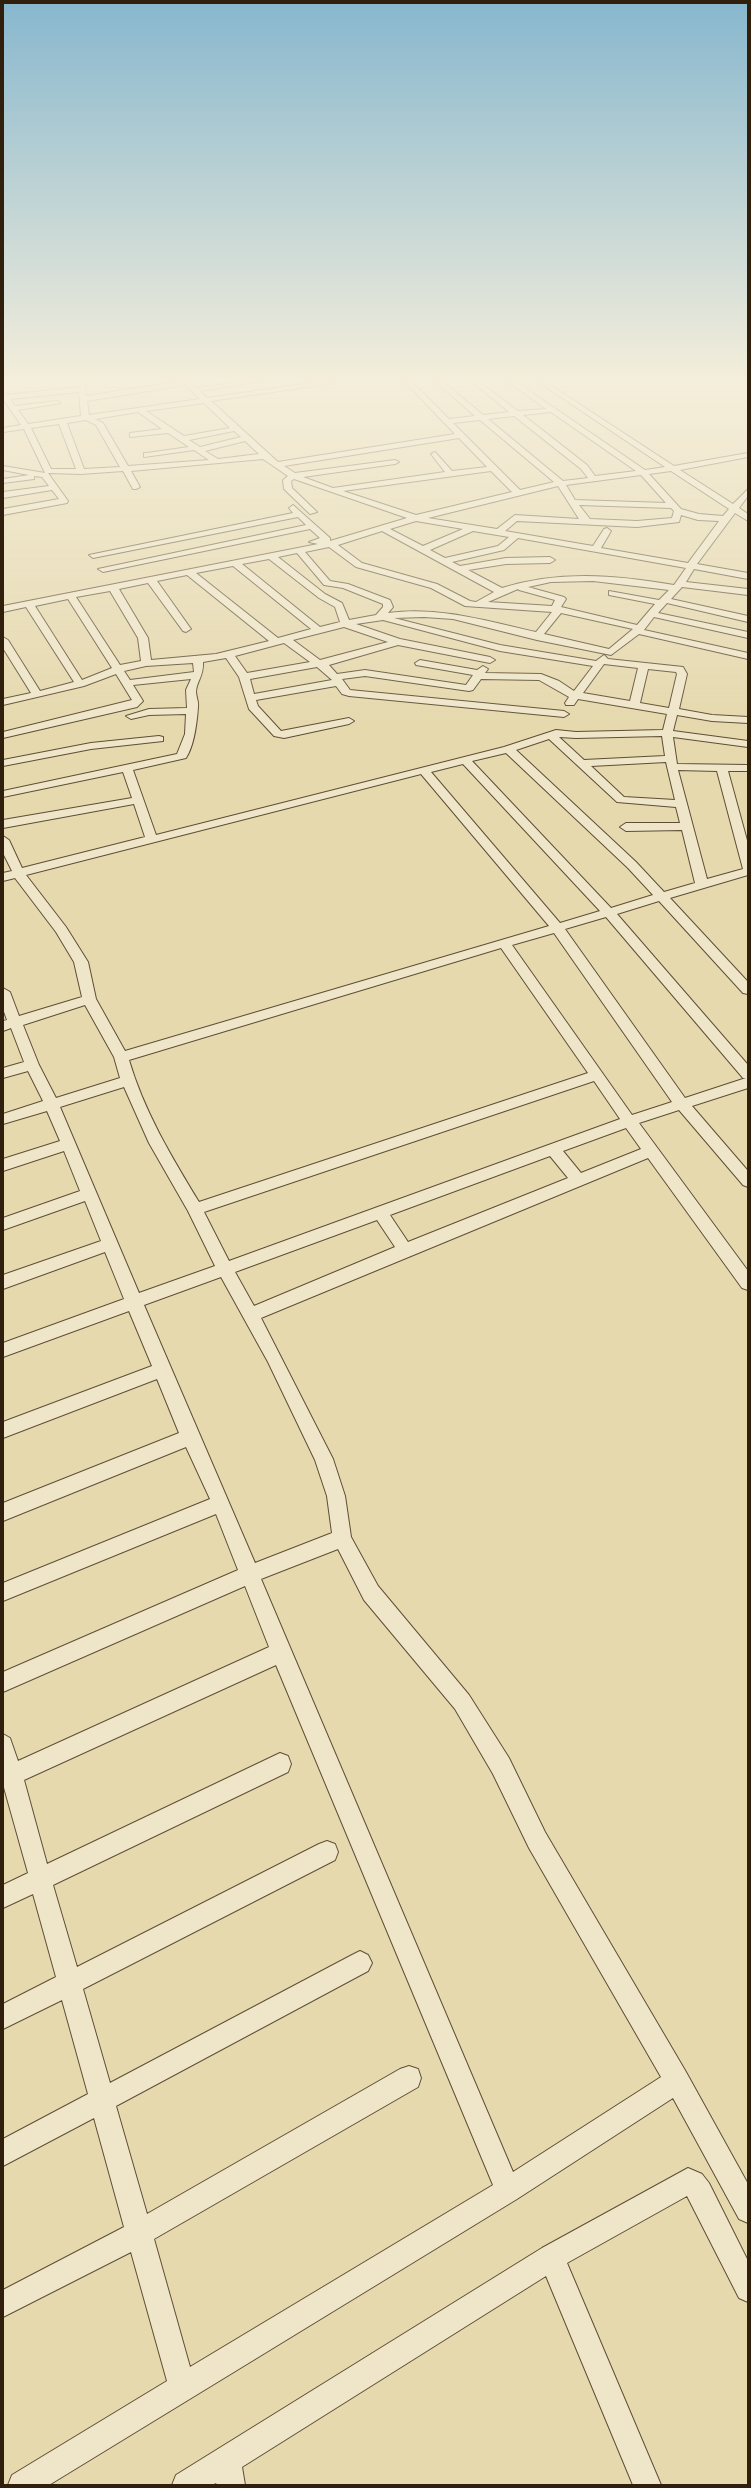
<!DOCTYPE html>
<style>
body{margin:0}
#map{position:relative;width:751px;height:2488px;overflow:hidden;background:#e6d9ae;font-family:"EB Garamond",serif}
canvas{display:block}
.frame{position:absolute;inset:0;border:4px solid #301f0d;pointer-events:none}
</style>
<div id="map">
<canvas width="751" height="2488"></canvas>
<div class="frame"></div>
</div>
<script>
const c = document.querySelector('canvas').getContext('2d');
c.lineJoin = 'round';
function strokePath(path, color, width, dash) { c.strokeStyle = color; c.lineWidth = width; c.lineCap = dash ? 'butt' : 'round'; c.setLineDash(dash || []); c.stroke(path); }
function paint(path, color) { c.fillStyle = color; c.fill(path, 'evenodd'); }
const minor = new Path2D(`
 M 78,381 L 85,381 L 86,396 L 182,381 L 189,381 L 196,388 L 246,381 L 263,381 L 200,391 L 207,398 L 323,381 L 338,381 L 335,383 L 211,401 L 278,462 L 455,434 L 404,381 L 411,381 L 449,419 L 475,416 L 435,381 L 442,381 L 483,415 L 509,412 L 471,381 L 478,381 L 518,411 L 546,409 L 507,381 L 515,381 L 645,470 L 665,467 L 537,381 L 544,381 L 674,466 L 748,453 L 748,457 L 680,470 L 733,504 L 748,489 L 748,496 L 739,508 L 748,514 L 748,521 L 735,513 L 697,564 L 748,573 L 748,579 L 694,569 L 686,582 L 748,589 L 748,595 L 682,587 L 671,599 L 748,616 L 748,622 L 667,603 L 658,613 L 748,632 L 748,638 L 654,617 L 644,630 L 748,653 L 748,659 L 639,634 L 611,655 L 537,640 L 453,619 L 424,617 L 394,618 L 500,645 L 596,661 L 604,655 L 608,659 L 683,667 L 687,674 L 679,709 L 712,715 L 748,717 L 748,723 L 712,721 L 677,715 L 673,731 L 748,741 L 748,747 L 673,737 L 677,764 L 748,765 L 748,771 L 728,771 L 748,844 L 748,875 L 670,898 L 748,982 L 748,994 L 743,993 L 659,901 L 617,914 L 748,1065 L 748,1088 L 692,1106 L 748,1171 L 748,1187 L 743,1185 L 679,1110 L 639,1123 L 748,1271 L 748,1290 L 742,1288 L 648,1158 L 261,1318 L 333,1459 L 345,1496 L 351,1537 L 378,1586 L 469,1695 L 509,1758 L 545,1832 L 686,2072 L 748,2184 L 748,2223 L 739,2219 L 673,2098 L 517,2199 L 49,2485 L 8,2485 L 12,2475 L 167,2381 L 131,2252 L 3,2317 L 3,2290 L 124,2227 L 94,2118 L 3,2166 L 3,2139 L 88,2094 L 62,2000 L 3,2029 L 3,2004 L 56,1977 L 33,1894 L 3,1908 L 3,1885 L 28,1873 L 3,1784 L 3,1734 L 10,1738 L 18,1761 L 269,1647 L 245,1586 L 3,1692 L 3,1672 L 238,1570 L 216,1514 L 3,1601 L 3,1583 L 210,1499 L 186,1447 L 3,1521 L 3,1503 L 179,1433 L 157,1379 L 3,1438 L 3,1422 L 152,1366 L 129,1311 L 3,1357 L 3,1343 L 124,1299 L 105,1252 L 3,1289 L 3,1275 L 101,1241 L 85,1201 L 3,1230 L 3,1218 L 80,1191 L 64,1151 L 3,1171 L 3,1159 L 60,1141 L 47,1111 L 3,1124 L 3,1114 L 43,1101 L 28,1071 L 3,1078 L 3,1068 L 24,1062 L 11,1028 L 3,1031 L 3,1021 L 7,1020 L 3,1009 L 3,988 L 10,992 L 19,1016 L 82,997 L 74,962 L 56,932 L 15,878 L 3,881 L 3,873 L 12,871 L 3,853 L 3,836 L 9,840 L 22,868 L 145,837 L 134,804 L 3,828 L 3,820 L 132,798 L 123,772 L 3,797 L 3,791 L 177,754 L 185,734 L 186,714 L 149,715 L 131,719 L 126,716 L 149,709 L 187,708 L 186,690 L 191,679 L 133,685 L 143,701 L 137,707 L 3,738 L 3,732 L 132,700 L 116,674 L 84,686 L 3,705 L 3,699 L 31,693 L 3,648 L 3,637 L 8,640 L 40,691 L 74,682 L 26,607 L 3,612 L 3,606 L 318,544 L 309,542 L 320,538 L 310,529 L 103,572 L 98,569 L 306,525 L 298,517 L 93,558 L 89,555 L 293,513 L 289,508 L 293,505 L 330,538 L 330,541 L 407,518 L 294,479 L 291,481 L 292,488 L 317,512 L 310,514 L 284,489 L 283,480 L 288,476 L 263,459 L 131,471 L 140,487 L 136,489 L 133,489 L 123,471 L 81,474 L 48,473 L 68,501 L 67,503 L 3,515 L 3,509 L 59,499 L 52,490 L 3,498 L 3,492 L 49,486 L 42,477 L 34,476 L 34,479 L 3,483 L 3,479 L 29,475 L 3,470 L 3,466 L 45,473 L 24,429 L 3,432 L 3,428 L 21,425 L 3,399 L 3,392 L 7,395 L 78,387 ZM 186,385 L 200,399 L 89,415 L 87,401 ZM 79,392 L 81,416 L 28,424 L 18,410 L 61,403 L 57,401 L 15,406 L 10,399 ZM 204,403 L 230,428 L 184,436 L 146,411 ZM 138,412 L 162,429 L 130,433 L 130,437 L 168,433 L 189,447 L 147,453 L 144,453 L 144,457 L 194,450 L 209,460 L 128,466 L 103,423 L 95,419 ZM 551,412 L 636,471 L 595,476 L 587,465 L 523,415 ZM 514,416 L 581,469 L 588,478 L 563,481 L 488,419 ZM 86,420 L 96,425 L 120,467 L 84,469 L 67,423 ZM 480,420 L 554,482 L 520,490 L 453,423 ZM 59,424 L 76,469 L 51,469 L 31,428 ZM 234,431 L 241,437 L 200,447 L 189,440 ZM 459,438 L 487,467 L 452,471 L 435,452 L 431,454 L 445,472 L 333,488 L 303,477 L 395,464 L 399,462 L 395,460 L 295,473 L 284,466 ZM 245,441 L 259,454 L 218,459 L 205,451 ZM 491,471 L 512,492 L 416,515 L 343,491 ZM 671,471 L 729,509 L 723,516 L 699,514 L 681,509 L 649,474 ZM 641,475 L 666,503 L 575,500 L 566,485 ZM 558,486 L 579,519 L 515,515 L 497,529 L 428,518 ZM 579,505 L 671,508 L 674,511 L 672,518 L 637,521 L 590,519 ZM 681,515 L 698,520 L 719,521 L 688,563 L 601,548 L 611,531 L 607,528 L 604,529 L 593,546 L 505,531 L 517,521 L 637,527 L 679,522 ZM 416,521 L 463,529 L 423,546 L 390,529 ZM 382,531 L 494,592 L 476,602 L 470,601 L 437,584 L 362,563 L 338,545 ZM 473,531 L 509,537 L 498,546 L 445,558 L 430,550 ZM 518,538 L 686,568 L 674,585 C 616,575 559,570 502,588 L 468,570 L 506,564 L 550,563 L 555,560 L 550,557 L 506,558 L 460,566 L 452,562 L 504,550 ZM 329,547 L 356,567 L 431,588 L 465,606 L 552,612 L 536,632 C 487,621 439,606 388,613 L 393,607 L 390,600 L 348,584 L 330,581 L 305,552 ZM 297,553 L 324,585 L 343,588 L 383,604 L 383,607 L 376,615 L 349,620 L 342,603 L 325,594 L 278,557 ZM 269,559 L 319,598 L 335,607 L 340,622 L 320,627 L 242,564 ZM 233,566 L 311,629 L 278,638 L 196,573 ZM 187,575 L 269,641 L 216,654 L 151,660 L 148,638 L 119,589 L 148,583 L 183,631 L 186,632 L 191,629 L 157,581 ZM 593,581 L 669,590 L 659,600 L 609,591 L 609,595 L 655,604 L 637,625 L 561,607 L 566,599 L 564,597 L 528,587 L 551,582 ZM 518,589 L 519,590 L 555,600 L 552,606 L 488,602 ZM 110,591 L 138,638 L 141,661 L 120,665 L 76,597 ZM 68,599 L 112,668 L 82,680 L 35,606 ZM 561,613 L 633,629 L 609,649 L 544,634 ZM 383,620 L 500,651 L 593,666 L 574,691 L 559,681 L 541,674 L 485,673 L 488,669 L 483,666 L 477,670 L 420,660 L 415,663 L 416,665 L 473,675 L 466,685 L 365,670 L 337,674 L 329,665 L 398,645 L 490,663 L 495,660 L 490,657 L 400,639 L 356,624 ZM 344,627 L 388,642 L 320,660 L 293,640 ZM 284,643 L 310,662 L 247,673 L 235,656 ZM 226,658 L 239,677 L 249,709 L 274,736 L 284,738 L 349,724 L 354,721 L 349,718 L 281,731 L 258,706 L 256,700 L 336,686 L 342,694 L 349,696 L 564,717 L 569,714 L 564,711 L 350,690 L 342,679 L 365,676 L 469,691 L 473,690 L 481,679 L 539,680 L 569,697 L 565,703 L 566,705 L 574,705 L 578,699 L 667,714 L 663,730 L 576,732 L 556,730 L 504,747 L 156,835 L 133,770 L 186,758 C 194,746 197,722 198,707 C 199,702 196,697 196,691 C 197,681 204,675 203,662 ZM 193,663 L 194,672 L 130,680 L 124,671 L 146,666 ZM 604,664 L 638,668 L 630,701 L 583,693 ZM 317,667 L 332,680 L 254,694 L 250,679 ZM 648,669 L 676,672 L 677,674 L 669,708 L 640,703 ZM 662,736 L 665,756 L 584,760 L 559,737 L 576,738 ZM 549,739 L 617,802 L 676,807 L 680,823 L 626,823 L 620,827 L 626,831 L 682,830 L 695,883 L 664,892 L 636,862 L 516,750 ZM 506,753 L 628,868 L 653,895 L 611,908 L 472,761 ZM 666,762 L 675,800 L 624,797 L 591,766 ZM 463,764 L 600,911 L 560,923 L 431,772 ZM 678,770 L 717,771 L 743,869 L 707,879 ZM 421,774 L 549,926 L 125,1051 L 96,999 L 88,962 L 66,927 L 26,875 ZM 606,917 L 743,1078 L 746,1078 L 685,1098 L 565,929 ZM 554,933 L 672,1102 L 632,1115 L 512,945 ZM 501,948 L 588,1073 L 199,1202 C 171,1156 144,1111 129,1060 ZM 85,1005 L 114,1057 L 120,1078 L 56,1098 L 39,1065 L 23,1025 ZM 594,1081 L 620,1119 L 229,1261 L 204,1212 ZM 124,1087 L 149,1143 L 188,1211 L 215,1266 L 139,1293 L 60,1107 ZM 626,1128 L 641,1149 L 581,1173 L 563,1151 ZM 550,1156 L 568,1178 L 408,1242 L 390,1215 ZM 377,1220 L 395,1247 L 254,1306 L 235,1272 ZM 221,1277 L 268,1362 L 315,1460 L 327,1496 L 332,1533 L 255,1563 L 144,1305 ZM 338,1549 L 364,1600 L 455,1709 L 493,1774 L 529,1848 L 661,2077 L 513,2172 L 261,1579 ZM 276,1665 L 493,2185 L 190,2367 L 154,2239 L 418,2087 L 421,2078 L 418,2069 L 409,2066 L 400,2069 L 147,2214 L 116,2106 L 368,1971 L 372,1963 L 368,1955 L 360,1951 L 352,1955 L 110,2083 L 83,1989 L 335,1860 L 338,1852 L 335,1844 L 327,1841 L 319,1844 L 77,1967 L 53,1885 L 288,1772 L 291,1764 L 288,1756 L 280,1753 L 47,1864 L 24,1780 Z
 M 159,736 L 163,737 L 163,741 L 91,749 L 3,766 L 3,760 L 91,743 Z
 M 688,2168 L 702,2174 L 709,2183 L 748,2261 L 748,2302 L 739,2298 L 687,2196 L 567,2263 L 661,2485 L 633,2485 L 546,2276 L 242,2467 L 245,2485 L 217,2485 L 216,2483 L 212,2485 L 172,2485 L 176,2475 L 542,2248 Z`);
strokePath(minor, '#5e4e35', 2);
paint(minor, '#efe6ca');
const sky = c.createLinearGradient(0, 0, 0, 729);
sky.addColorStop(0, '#87b7ce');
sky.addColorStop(0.52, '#f4eedb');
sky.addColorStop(1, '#f4eedb00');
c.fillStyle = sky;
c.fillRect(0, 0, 751, 729);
</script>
